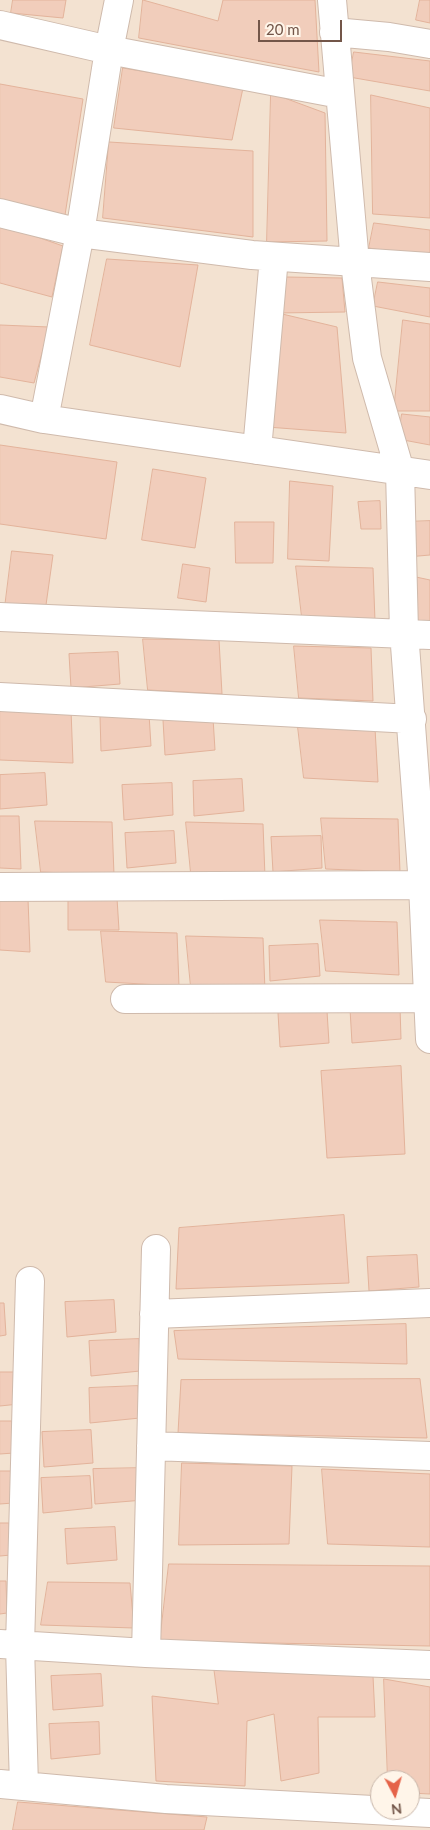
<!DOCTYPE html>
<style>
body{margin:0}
#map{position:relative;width:430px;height:1830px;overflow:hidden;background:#fcf1e3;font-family:Lato,sans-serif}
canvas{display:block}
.north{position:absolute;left:370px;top:1770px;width:50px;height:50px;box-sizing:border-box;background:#fff5e9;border:1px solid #c7b5a9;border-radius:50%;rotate:174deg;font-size:14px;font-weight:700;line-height:20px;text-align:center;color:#735649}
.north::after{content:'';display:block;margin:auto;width:18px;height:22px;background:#e56349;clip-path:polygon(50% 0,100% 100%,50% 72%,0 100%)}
.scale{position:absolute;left:258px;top:20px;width:84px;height:22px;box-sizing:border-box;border:2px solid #735649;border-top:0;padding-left:6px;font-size:15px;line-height:18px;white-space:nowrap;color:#735649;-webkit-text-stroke:4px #fff5e9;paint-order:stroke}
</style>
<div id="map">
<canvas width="430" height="1830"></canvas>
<div class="north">N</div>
<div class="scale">20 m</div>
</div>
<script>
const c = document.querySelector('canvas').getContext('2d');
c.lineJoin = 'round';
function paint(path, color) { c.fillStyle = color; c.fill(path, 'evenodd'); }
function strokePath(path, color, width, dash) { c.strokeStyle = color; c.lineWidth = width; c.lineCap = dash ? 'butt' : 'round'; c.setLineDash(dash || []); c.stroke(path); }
paint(new Path2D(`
 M 0,0 L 430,0 L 430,1830 L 0,1830 ZM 380,1780 L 410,1780 L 410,1810 L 380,1810 Z`), '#f3e2d1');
const building = new Path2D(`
 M 13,0 L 66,0 L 63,18 L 11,13 Z
 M 143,0 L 218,21 L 223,0 L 315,0 L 319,72 L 139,38 Z
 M 420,0 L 430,0 L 430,23 L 416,20 Z
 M 354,52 L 430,61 L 430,91 L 349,77 Z
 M 123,68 L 243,88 L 232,140 L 114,128 Z
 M 0,84 L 83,99 L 65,215 L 0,200 Z
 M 271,93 L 325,113 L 327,241 L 267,242 Z
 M 371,95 L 430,108 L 430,218 L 373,214 Z
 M 109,142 L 253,151 L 253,237 L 103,218 Z
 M 374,223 L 430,230 L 430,259 L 369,248 Z
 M 0,224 L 63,246 L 52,297 L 0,283 Z
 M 107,259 L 198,265 L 180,367 L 90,345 Z
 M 286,277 L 342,278 L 345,312 L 278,313 Z
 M 378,282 L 430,288 L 430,317 L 373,306 Z
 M 278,313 L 337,327 L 346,433 L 267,427 Z
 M 403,320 L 430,324 L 430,411 L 394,411 Z
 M 0,325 L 49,327 L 34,383 L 0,377 Z
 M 402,414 L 430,417 L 430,445 L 398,439 Z
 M 0,445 L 117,462 L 106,539 L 0,524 Z
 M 153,469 L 206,478 L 195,548 L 142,540 Z
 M 290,481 L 333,486 L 329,561 L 288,559 Z
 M 380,501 L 381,529 L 361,529 L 358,502 Z
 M 430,521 L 430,555 L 407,557 L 405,522 Z
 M 235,522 L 274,522 L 273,563 L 236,563 Z
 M 12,551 L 53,555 L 45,612 L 5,607 Z
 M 183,564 L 210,568 L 206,602 L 178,598 Z
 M 296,566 L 373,568 L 375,621 L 302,617 Z
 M 416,577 L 430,580 L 430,622 L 410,619 Z
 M 143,639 L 219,640 L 222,694 L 148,690 Z
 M 294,646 L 371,648 L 373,701 L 299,698 Z
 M 118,652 L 120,684 L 71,688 L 69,654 Z
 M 0,709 L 71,710 L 73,763 L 0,760 Z
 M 149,714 L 151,746 L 101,751 L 100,716 Z
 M 213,718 L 215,750 L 165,755 L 163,720 Z
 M 298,727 L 375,728 L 378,782 L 304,778 Z
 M 45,773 L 47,805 L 0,809 L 0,775 Z
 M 242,779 L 244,811 L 194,816 L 193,781 Z
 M 172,783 L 173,815 L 124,820 L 122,785 Z
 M 0,816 L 19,816 L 21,869 L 0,868 Z
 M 321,818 L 398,819 L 400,872 L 326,869 Z
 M 35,821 L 112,822 L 114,875 L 41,872 Z
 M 186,822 L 263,824 L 265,877 L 191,873 Z
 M 174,831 L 176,863 L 127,868 L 125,833 Z
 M 321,836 L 322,868 L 273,872 L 271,837 Z
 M 0,898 L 28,899 L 30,952 L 0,950 Z
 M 117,898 L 119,930 L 68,930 L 68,900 Z
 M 320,920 L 397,922 L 399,975 L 326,971 Z
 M 101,931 L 177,933 L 179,986 L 106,982 Z
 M 186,936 L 263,938 L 265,991 L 191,987 Z
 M 318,944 L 320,976 L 270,981 L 269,946 Z
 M 400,1007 L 401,1039 L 352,1043 L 350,1009 Z
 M 327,1011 L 329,1043 L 280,1047 L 278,1013 Z
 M 401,1066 L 405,1154 L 327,1158 L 321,1071 Z
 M 344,1215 L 349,1283 L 176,1289 L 179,1228 Z
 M 417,1255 L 419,1287 L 369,1291 L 367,1257 Z
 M 114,1300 L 116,1332 L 67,1337 L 65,1302 Z
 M 0,1303 L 4,1303 L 6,1335 L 0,1336 Z
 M 406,1324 L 407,1364 L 178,1359 L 174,1331 Z
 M 139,1339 L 140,1371 L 91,1376 L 89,1341 Z
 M 0,1372 L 17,1372 L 19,1404 L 0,1406 Z
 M 420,1379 L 427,1438 L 178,1433 L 181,1380 Z
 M 138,1386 L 140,1418 L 90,1423 L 89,1388 Z
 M 0,1421 L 12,1421 L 14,1453 L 0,1454 Z
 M 91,1430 L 93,1463 L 44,1467 L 42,1432 Z
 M 182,1463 L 292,1466 L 289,1544 L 179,1545 Z
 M 143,1468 L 144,1500 L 95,1504 L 93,1469 Z
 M 322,1469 L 430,1474 L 430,1547 L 328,1544 Z
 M 0,1471 L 11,1471 L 13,1503 L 0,1504 Z
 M 90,1476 L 92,1508 L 43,1513 L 41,1478 Z
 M 0,1523 L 9,1523 L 11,1555 L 0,1556 Z
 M 115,1527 L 117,1560 L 67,1564 L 65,1529 Z
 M 169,1564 L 430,1566 L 430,1646 L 160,1641 Z
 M 0,1581 L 6,1581 L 7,1613 L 0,1614 Z
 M 48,1582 L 130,1583 L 134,1628 L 41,1625 Z
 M 214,1667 L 373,1676 L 375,1717 L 318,1717 L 319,1773 L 281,1781 L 274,1714 L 247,1721 L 245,1786 L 156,1781 L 152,1696 L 218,1704 Z
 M 101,1674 L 103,1706 L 53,1710 L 51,1676 Z
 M 384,1679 L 430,1687 L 430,1794 L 410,1793 L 410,1780 L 388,1780 Z
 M 99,1722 L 100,1754 L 51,1759 L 49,1724 Z
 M 18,1802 L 207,1817 L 204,1830 L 13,1830 Z`);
paint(building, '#f1cdbb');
strokePath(building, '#e3b39b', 1);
const minor = new Path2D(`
 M 332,0 L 355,263 L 367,358 L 400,471 L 404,632 L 423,885 L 430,1039
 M 0,25 L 109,50 L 340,94
 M 334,32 L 389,37 L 430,44
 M 0,213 L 80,233 L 252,255 L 430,267
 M 0,409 L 44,419 L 430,475
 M 44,419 L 80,233 L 109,50 L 119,0
 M 257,450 L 274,257
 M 0,617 L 430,635
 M 0,697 L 412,719
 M 0,887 L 430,885
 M 125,999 L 427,998
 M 154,1314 L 430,1303
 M 151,1446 L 430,1456
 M 0,1644 L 146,1653 L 430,1665
 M 146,1653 L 156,1249
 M 0,1784 L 166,1799 L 430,1813
 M 24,1786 L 20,1646 L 30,1281`);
strokePath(minor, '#cfbaac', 30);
strokePath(minor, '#fff', 28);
</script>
